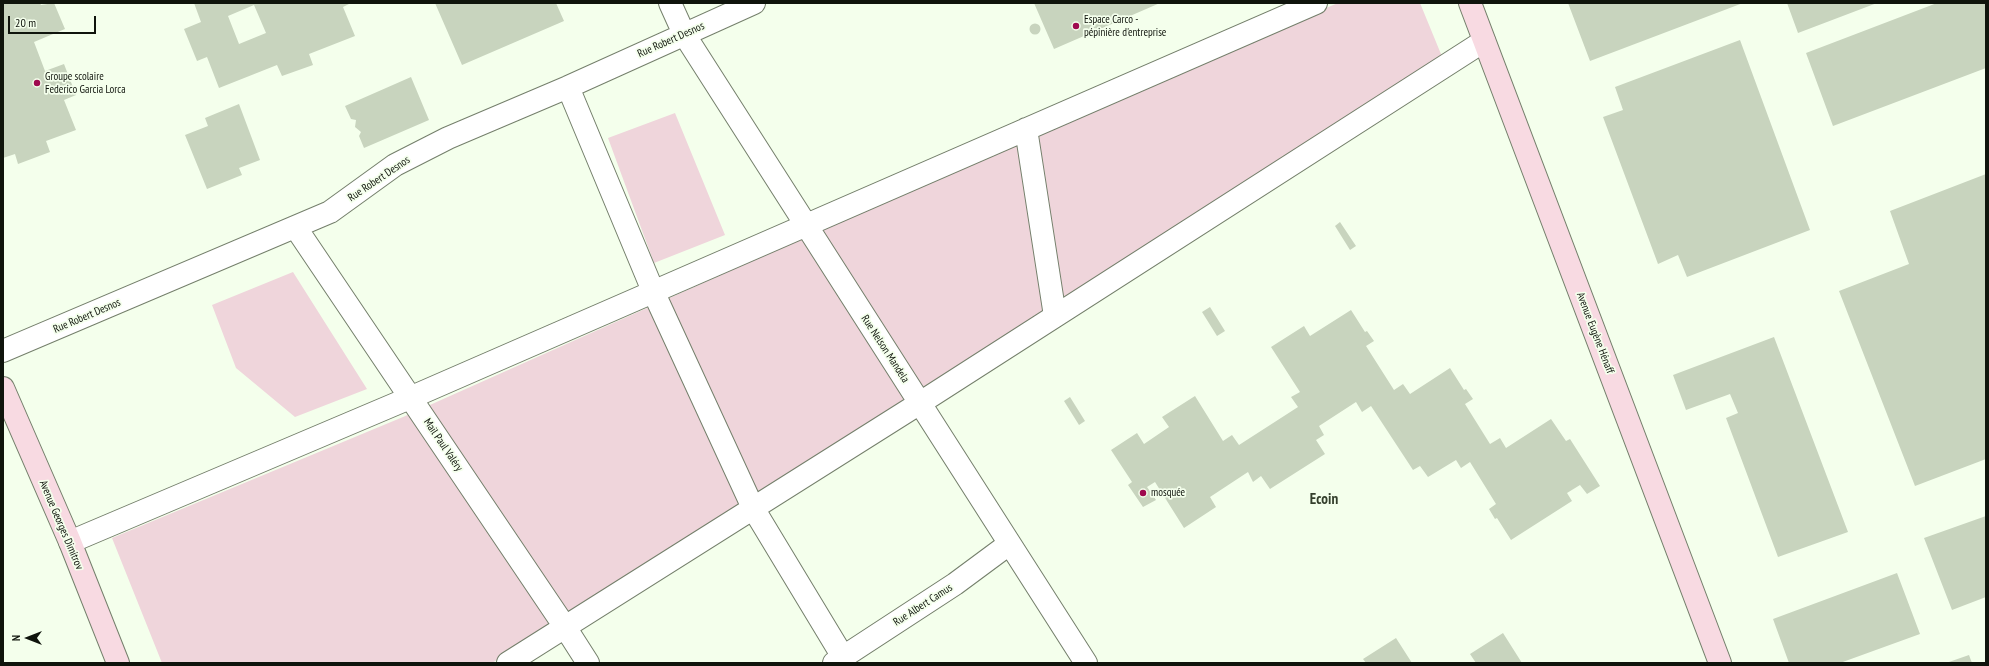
<!DOCTYPE html>
<meta charset="utf-8">
<style>
body{margin:0}
#map{position:relative;width:1989px;height:666px;overflow:hidden;background:#f4ffec;font-family:"PT Sans Narrow",sans-serif}
canvas{display:block}
.frame{position:absolute;inset:0;border:4px solid #0f140c;pointer-events:none}
.north{position:absolute;left:8px;top:618px;width:40px;height:40px;-webkit-text-stroke:3px #f4ffec;paint-order:stroke;rotate:270deg;font-size:11px;font-weight:700;line-height:16px;text-align:center;color:#0f140c}
.north::after{content:'';display:block;margin:auto;width:14px;height:18px;background:#0f140c;clip-path:polygon(50% 0,100% 100%,50% 72%,0 100%)}
.scale{position:absolute;left:8px;top:16px;width:88px;height:18px;box-sizing:border-box;border:2px solid #0f140c;border-top:0;padding-left:5px;font-size:12px;line-height:14px;white-space:nowrap;color:#0f140c;-webkit-text-stroke:3px #f4ffec;paint-order:stroke}
</style>
<div id="map">
<canvas width="1989" height="666"></canvas>
<div class="frame"></div>
<div class="north">N</div>
<div class="scale">20 m</div>
</div>
<script>
const c = document.querySelector('canvas').getContext('2d');
c.lineJoin = 'round';
function paint(path, color) { c.fillStyle = color; c.fill(path, 'evenodd'); }
function strokePath(path, color, width, dash) { c.strokeStyle = color; c.lineWidth = width; c.lineCap = dash ? 'butt' : 'round'; c.setLineDash(dash || []); c.stroke(path); }
function write(font, color, halo, rows, align = 'center') {
  c.font = font + ' "PT Sans Narrow",sans-serif'; c.lineWidth = 3.5; c.setLineDash([]); c.textBaseline = 'middle'; c.strokeStyle = halo; c.fillStyle = color; for (const [text, x, y, turn = 0] of rows) {
    c.save(); c.translate(x, y); c.rotate((+turn || 0) * Math.PI / 180); c.textAlign = isNaN(turn) ? turn : align; if (halo) c.strokeText(text, 0, 0); c.fillText(text, 0, 0); c.restore();
  }
}
paint(new Path2D(`
 M 1338,3 L 1420,3 L 1443,59 L 492,663 L 162,663 L 112,538 L 403,417 L 779,249 L 1030,133 Z
 M 675,113 L 725,235 L 654,263 L 608,138 Z
 M 293,272 L 367,389 L 295,417 L 236,368 L 212,305 Z`), '#efd5db');
paint(new Path2D(`
 M 3,3 L 40,3 L 41,5 L 54,3 L 65,29 L 34,42 L 45,71 L 64,64 L 76,95 L 64,100 L 76,130 L 46,141 L 50,152 L 18,164 L 15,154 L 3,158 Z
 M 194,3 L 351,3 L 343,7 L 355,36 L 309,54 L 313,65 L 282,76 L 277,65 L 219,88 L 207,57 L 197,61 L 184,29 L 201,22 ZM 254,5 L 266,33 L 239,44 L 228,16 Z
 M 435,3 L 556,3 L 564,21 L 462,65 Z
 M 1034,3 L 1160,3 L 1054,49 Z
 M 1568,3 L 1743,3 L 1590,61 Z
 M 1787,3 L 1877,3 L 1798,33 Z
 M 1937,3 L 1986,3 L 1986,68 L 1833,126 L 1806,53 Z
 M1029.5 29a5.5 5.5 0 1 1 11 0a5.5 5.5 0 1 1-11 0Z
 M 1740,40 L 1810,230 L 1687,277 L 1678,255 L 1658,264 L 1603,117 L 1623,110 L 1615,87 Z
 M 411,77 L 429,120 L 364,148 L 359,136 L 361,132 L 355,127 L 356,120 L 351,119 L 345,106 Z
 M 239,104 L 260,160 L 239,168 L 242,175 L 207,189 L 185,135 L 208,126 L 205,118 Z
 M 1986,174 L 1986,459 L 1915,486 L 1839,291 L 1909,264 L 1890,211 Z
 M 1340,222 L 1356,246 L 1350,250 L 1335,226 Z
 M 1210,307 L 1225,331 L 1217,336 L 1202,312 Z
 M 1351,310 L 1365,332 L 1367,331 L 1374,341 L 1366,346 L 1394,390 L 1403,384 L 1410,394 L 1450,368 L 1464,390 L 1466,389 L 1473,399 L 1465,404 L 1490,444 L 1500,438 L 1506,448 L 1551,419 L 1566,441 L 1570,439 L 1600,486 L 1587,494 L 1580,485 L 1567,493 L 1572,501 L 1511,540 L 1497,518 L 1495,519 L 1489,509 L 1496,504 L 1470,462 L 1461,468 L 1456,460 L 1428,477 L 1420,466 L 1413,470 L 1371,406 L 1362,412 L 1356,402 L 1319,426 L 1324,435 L 1316,440 L 1325,454 L 1270,489 L 1261,476 L 1253,482 L 1248,472 L 1210,497 L 1216,507 L 1184,528 L 1155,482 L 1147,487 L 1156,500 L 1143,507 L 1128,485 L 1132,482 L 1111,450 L 1137,433 L 1144,444 L 1169,427 L 1162,417 L 1195,396 L 1223,441 L 1232,435 L 1239,445 L 1298,407 L 1291,397 L 1300,392 L 1271,347 L 1304,326 L 1310,336 Z
 M 1774,337 L 1848,532 L 1778,557 L 1726,418 L 1738,413 L 1730,394 L 1686,410 L 1673,375 Z
 M 1070,397 L 1085,421 L 1079,425 L 1064,401 Z
 M 1986,516 L 1986,597 L 1952,610 L 1924,538 Z
 M 1897,573 L 1920,634 L 1840,663 L 1789,663 L 1773,619 Z
 M 1503,633 L 1522,663 L 1476,663 L 1470,654 Z
 M 1396,638 L 1412,663 L 1366,663 L 1363,659 Z
 M 1969,655 L 1972,663 L 1946,663 Z`), '#c8d4be');
const street = new Path2D(`
 M 670,3 L 684,34 L 1086,663
 M 568,87 L 653,291 L 753,508 L 843,657
 M 1026,129 L 1055,316
 M 296,228 L 565,627 L 588,663
 M 3,351 L 330,212 L 395,165 L 448,138 L 568,87 L 754,3
 M 70,542 L 412,397 L 1316,3
 M 508,663 L 920,403 L 1484,41
 M 834,663 L 955,584 L 1009,544`);
const secondary = new Path2D(`
 M 1470,3 L 1720,663
 M 3,388 L 70,542 L 118,663`);
strokePath(street, '#747f6b', 24);
strokePath(secondary, '#747f6b', 24);
strokePath(street, '#fff', 22);
strokePath(secondary, '#f8dae2', 22);
for (const [x, y, r, color] of [
 [1076,26,4,"#9f084e"],
 [37,83,4,"#9f084e"],
 [1143,493,4,"#9f084e"]
]) { const dot = new Path2D(); dot.arc(x, y, r, 0, 2 * Math.PI); c.fillStyle = color; c.fill(dot); strokePath(dot, '#f4ffec', 1.5); }
write('11px', '#0f140c', '#f4ffec', [
 ["Espace Carco -",1084,20],
 ["pépinière d'entreprise",1084,33],
 ["Groupe scolaire",45,77],
 ["Federico Garcia Lorca",45,90],
 ["mosquée",1151,493]
], 'left');
write('11px', '#0f140c', '#f4ffec', [
 ["Rue Robert Desnos",671,40,-24],
 ["Rue Robert Desnos",379,179,-34],
 ["Rue Robert Desnos",87,316,-23],
 ["Avenue Eugène Hénaff",1595,333,69],
 ["Rue Nelson Mandela",885,349,57],
 ["Mail Paul Valéry",443,445,56],
 ["Avenue Georges Dimitrov",61,525,67],
 ["Rue Albert Camus",923,605,-33]
]);
write('bold 15px', '#343f2c', '#f4ffec', [
 ["Ecoin",1324,500]
]);
</script>
